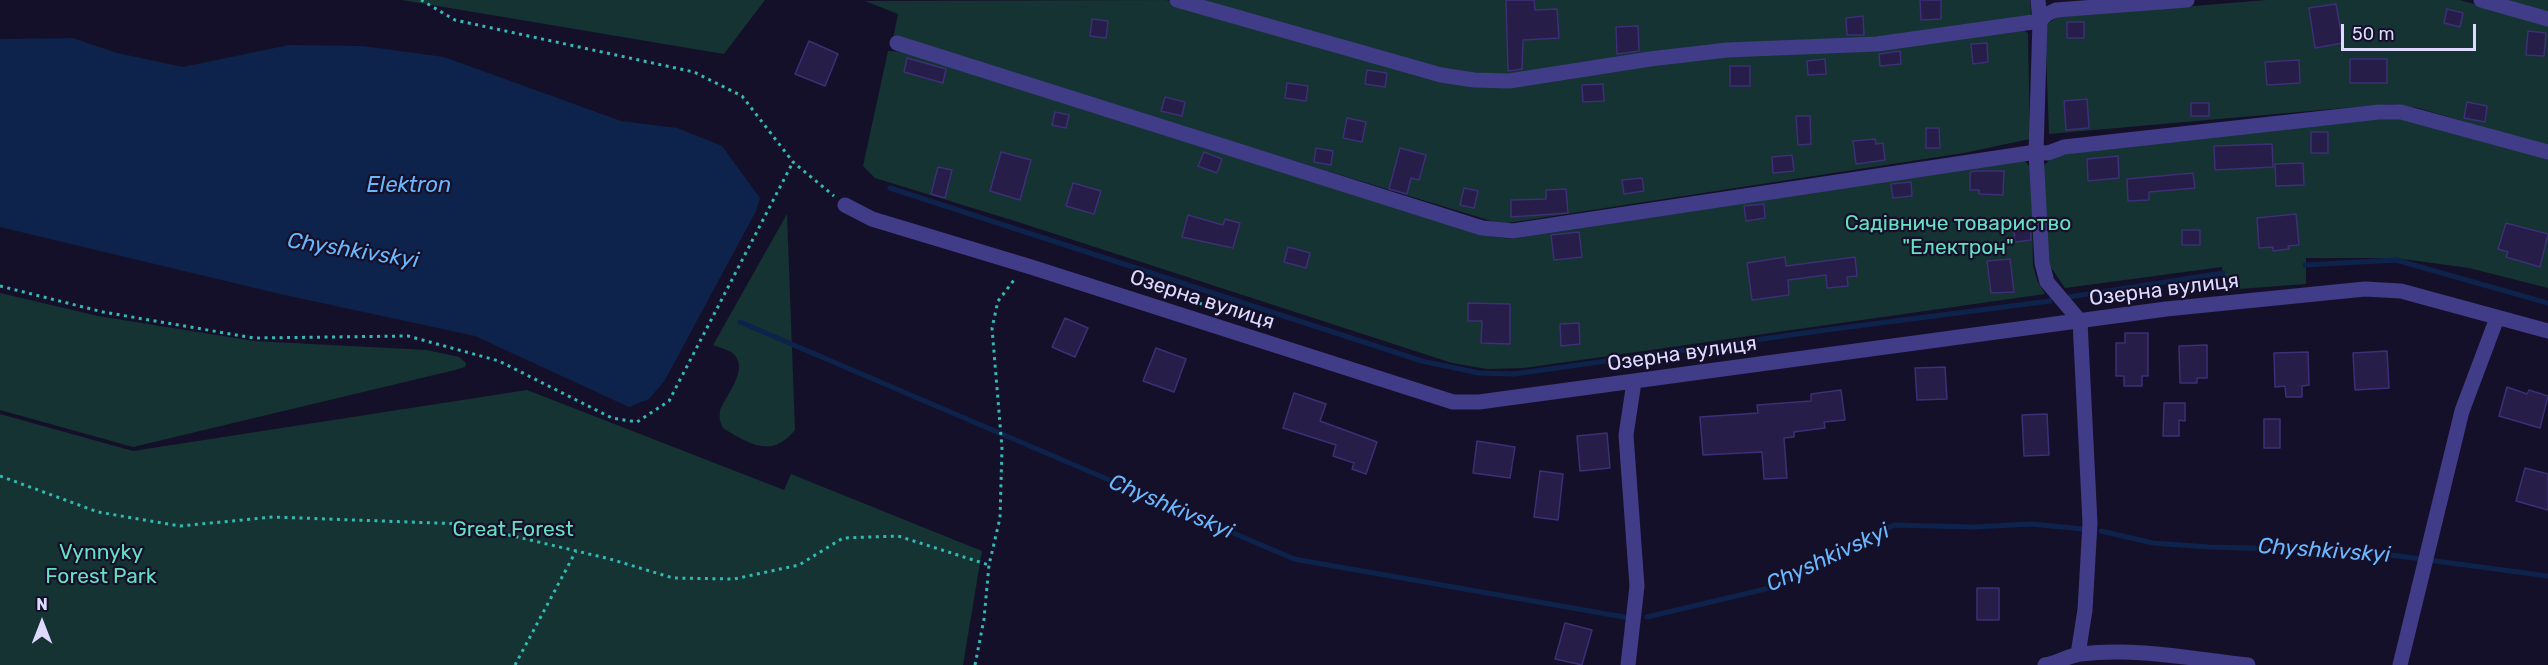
<!DOCTYPE html>
<meta charset="utf-8">
<style>
body{margin:0}
#map{position:relative;width:2548px;height:665px;overflow:hidden;background:#151029;font-family:Rubik,sans-serif}
canvas{display:block}
.north{position:absolute;left:12px;top:593px;width:60px;height:60px;-webkit-text-stroke:4px #151029;paint-order:stroke;rotate:0deg;font-size:16px;font-weight:700;line-height:24px;text-align:center;color:#ddd9ff}
.north::after{content:'';display:block;margin:auto;width:21px;height:27px;background:#ddd9ff;clip-path:polygon(50% 0,100% 100%,50% 72%,0 100%)}
.scale{position:absolute;left:2341px;top:24px;width:135px;height:27px;box-sizing:border-box;border:3px solid #ddd9ff;border-top:0;padding-left:8px;font-size:18px;line-height:21px;white-space:nowrap;color:#ddd9ff;-webkit-text-stroke:4px #151029;paint-order:stroke}
</style>
<div id="map">
<canvas width="2548" height="665"></canvas>
<div class="north">N</div>
<div class="scale">50 m</div>
</div>
<script>
const c = document.querySelector('canvas').getContext('2d');
c.lineJoin = 'round';
function paint(path, color) { c.fillStyle = color; c.fill(path, 'evenodd'); }
function strokePath(path, color, width, dash) { c.strokeStyle = color; c.lineWidth = width; c.lineCap = dash ? 'butt' : 'round'; c.setLineDash(dash || []); c.stroke(path); }
function write(font, color, halo, rows, align = 'center') {
  c.font = font + ' Rubik,sans-serif'; c.lineWidth = 4.5; c.setLineDash([]); c.textBaseline = 'middle'; c.strokeStyle = halo; c.fillStyle = color; for (const [text, x, y, turn = 0] of rows) {
    c.save(); c.translate(x, y); c.rotate((+turn || 0) * Math.PI / 180); c.textAlign = isNaN(turn) ? turn : align; if (halo) c.strokeText(text, 0, 0); c.fillText(text, 0, 0); c.restore();
  }
}
paint(new Path2D(`
 M 402,0 L 765,0 L 724,54 Z
 M 1166,0 L 1443,80 L 1647,63 L 2020,28 L 2028,33 L 2030,139 L 1964,153 L 1501,224 L 893,38 L 898,14 L 865,1 Z
 M 1201,0 L 2030,0 L 2031,15 L 1953,29 L 1508,76 L 1441,70 Z
 M 2267,0 L 2460,0 L 2548,25 L 2548,146 L 2418,108 L 2390,104 L 2049,134 L 2045,26 L 2057,17 Z
 M 2504,0 L 2548,0 L 2548,13 Z
 M 888,51 L 911,52 L 1481,235 L 1512,239 L 2024,160 L 2031,168 L 2033,265 L 2037,280 L 2045,294 L 1524,368 L 1487,369 L 1452,363 L 1018,222 L 875,178 L 863,166 Z
 M 2401,117 L 2548,159 L 2548,288 L 2469,268 L 2395,258 L 2306,258 L 2306,284 L 2225,290 L 2222,267 L 2065,288 L 2048,263 L 2043,166 L 2054,156 L 2126,145 Z
 M 787,214 L 795,430 C 771,459 751,444 724,429 C 720,423 719,419 720,411 C 723,399 753,367 731,352 C 726,349 718,347 713,345 Z
 M 0,293 L 98,316 L 254,341 L 427,350 L 459,357 L 466,363 L 465,367 L 455,370 L 133,447 L 0,410 Z
 M 527,390 L 784,490 L 791,474 L 982,551 L 963,665 L 0,665 L 0,414 L 133,451 Z`), '#143332');
paint(new Path2D(`
 M 73,38 L 117,53 L 183,67 L 289,45 L 363,46 L 444,57 L 621,121 L 677,128 L 722,146 L 760,198 L 756,211 L 665,380 L 649,399 L 629,407 L 475,336 L 280,294 L 0,227 L 0,39 Z`), '#0d234b');
strokePath(new Path2D(`
 M 890,188 L 1422,361 L 1479,373 L 1514,374 L 1826,330 L 2050,301
 M 2305,265 L 2396,260 L 2548,303
 M 2069,297 L 2223,273
 M 740,322 L 1294,559 L 1624,617
 M 2101,531 L 2153,543 L 2209,547 L 2361,551 L 2548,576
 M 1647,617 L 1774,587 L 1894,525 L 1973,527 L 2031,524 L 2083,529`), '#0d234b', 5);
const building = new Path2D(`
 M 1506,0 L 1534,0 L 1535,10 L 1557,9 L 1559,38 L 1523,40 L 1522,69 L 1508,71 Z
 M 1920,0 L 1941,0 L 1941,19 L 1921,20 Z
 M 2336,4 L 2343,43 L 2315,48 L 2309,8 Z
 M 2447,9 L 2463,13 L 2460,27 L 2444,23 Z
 M 1863,16 L 1864,35 L 1847,35 L 1846,18 Z
 M 1092,19 L 1108,21 L 1106,38 L 1090,36 Z
 M 2067,22 L 2084,22 L 2084,38 L 2067,38 Z
 M 1638,26 L 1639,51 L 1617,54 L 1616,27 Z
 M 2528,31 L 2546,33 L 2544,56 L 2526,55 Z
 M 809,41 L 838,54 L 825,86 L 795,74 Z
 M 1987,43 L 1988,62 L 1973,64 L 1971,44 Z
 M 1900,51 L 1901,64 L 1880,66 L 1879,54 Z
 M 907,58 L 946,69 L 943,83 L 904,72 Z
 M 1825,59 L 1826,74 L 1808,75 L 1807,61 Z
 M 2350,59 L 2387,59 L 2387,83 L 2350,83 Z
 M 2299,60 L 2300,83 L 2267,85 L 2265,62 Z
 M 1730,66 L 1750,66 L 1750,86 L 1730,86 Z
 M 1367,70 L 1387,73 L 1385,87 L 1365,84 Z
 M 1287,83 L 1308,86 L 1306,101 L 1285,98 Z
 M 1603,84 L 1604,101 L 1583,102 L 1582,85 Z
 M 1165,97 L 1185,102 L 1182,116 L 1161,111 Z
 M 2087,99 L 2089,128 L 2066,130 L 2064,101 Z
 M 2467,102 L 2487,106 L 2485,122 L 2464,118 Z
 M 2191,103 L 2209,103 L 2209,116 L 2191,116 Z
 M 1055,112 L 1069,115 L 1066,128 L 1052,125 Z
 M 1796,116 L 1810,116 L 1811,144 L 1798,145 Z
 M 1347,118 L 1366,122 L 1362,142 L 1343,138 Z
 M 1926,128 L 1939,128 L 1940,148 L 1926,148 Z
 M 2311,132 L 2328,132 L 2328,153 L 2311,153 Z
 M 1875,139 L 1876,144 L 1883,143 L 1885,160 L 1856,164 L 1853,141 Z
 M 2272,144 L 2273,167 L 2215,170 L 2214,146 Z
 M 1316,148 L 1333,151 L 1331,165 L 1314,162 Z
 M 1400,148 L 1426,155 L 1419,180 L 1411,178 L 1407,194 L 1389,189 Z
 M 1001,152 L 1031,160 L 1020,200 L 990,191 Z
 M 1204,152 L 1222,159 L 1217,173 L 1198,166 Z
 M 1792,155 L 1794,171 L 1773,173 L 1772,157 Z
 M 2118,156 L 2119,178 L 2088,181 L 2087,159 Z
 M 2303,163 L 2304,185 L 2276,186 L 2275,164 Z
 M 938,167 L 952,170 L 945,198 L 931,194 Z
 M 1977,171 L 2004,171 L 2003,195 L 1979,194 L 1979,190 L 1970,190 L 1970,172 Z
 M 2193,173 L 2195,188 L 2149,192 L 2149,200 L 2128,201 L 2127,179 Z
 M 1642,178 L 1644,191 L 1624,194 L 1622,180 Z
 M 1911,182 L 1912,196 L 1893,198 L 1891,184 Z
 M 1073,183 L 1101,191 L 1094,214 L 1066,206 Z
 M 1464,188 L 1478,191 L 1474,208 L 1460,205 Z
 M 1566,189 L 1568,213 L 1511,217 L 1511,200 L 1546,199 L 1546,190 Z
 M 1764,204 L 1765,218 L 1746,221 L 1744,206 Z
 M 2296,214 L 2299,245 L 2288,246 L 2289,249 L 2273,251 L 2273,247 L 2259,248 L 2257,218 Z
 M 1188,215 L 1223,225 L 1225,219 L 1240,223 L 1233,248 L 1182,237 Z
 M 2030,220 L 2031,240 L 2015,242 L 2013,221 Z
 M 2506,223 L 2548,234 L 2540,267 L 2506,257 L 2508,252 L 2498,249 Z
 M 2182,230 L 2200,230 L 2200,245 L 2182,245 Z
 M 1579,232 L 1582,257 L 1554,260 L 1551,235 Z
 M 1288,247 L 1310,253 L 1306,268 L 1284,262 Z
 M 1785,257 L 1786,266 L 1855,257 L 1857,276 L 1847,277 L 1848,286 L 1827,288 L 1826,275 L 1788,280 L 1789,295 L 1752,300 L 1747,263 Z
 M 2010,259 L 2014,292 L 1991,293 L 1987,261 Z
 M 1468,303 L 1510,304 L 1510,344 L 1481,343 L 1482,321 L 1468,321 Z
 M 1065,318 L 1088,328 L 1075,357 L 1052,347 Z
 M 1579,323 L 1580,344 L 1561,346 L 1560,324 Z
 M 2125,333 L 2148,333 L 2148,376 L 2142,376 L 2142,386 L 2124,386 L 2124,376 L 2116,376 L 2116,343 L 2125,343 Z
 M 2207,345 L 2207,378 L 2197,378 L 2197,383 L 2180,383 L 2179,346 Z
 M 1156,348 L 1186,359 L 1174,392 L 1143,381 Z
 M 2387,351 L 2389,388 L 2355,390 L 2353,353 Z
 M 2308,352 L 2309,385 L 2302,386 L 2302,397 L 2286,397 L 2285,386 L 2275,387 L 2274,353 Z
 M 1945,367 L 1947,399 L 1917,400 L 1915,368 Z
 M 2507,387 L 2527,394 L 2529,390 L 2548,396 L 2540,428 L 2499,416 Z
 M 1841,390 L 1845,420 L 1824,422 L 1825,428 L 1794,432 L 1794,437 L 1784,438 L 1787,478 L 1764,479 L 1762,452 L 1703,455 L 1700,417 L 1758,413 L 1757,405 L 1811,401 L 1811,394 Z
 M 1294,393 L 1326,404 L 1320,421 L 1377,442 L 1366,474 L 1352,469 L 1354,463 L 1333,456 L 1336,445 L 1283,428 Z
 M 2164,403 L 2185,403 L 2185,421 L 2179,420 L 2179,436 L 2163,436 Z
 M 2047,414 L 2049,455 L 2024,456 L 2022,415 Z
 M 2264,419 L 2280,419 L 2280,448 L 2264,448 Z
 M 1607,433 L 1610,468 L 1580,471 L 1577,436 Z
 M 1477,441 L 1515,447 L 1510,478 L 1473,473 Z
 M 2525,468 L 2548,474 L 2548,510 L 2516,501 Z
 M 1540,471 L 1563,474 L 1558,520 L 1534,517 Z
 M 1977,588 L 1999,588 L 1999,620 L 1977,620 Z
 M 1565,623 L 1592,630 L 1582,665 L 1555,659 Z`);
paint(building, '#261d49');
strokePath(building, '#3d2f75', 1.5);
strokePath(new Path2D(`
 M 421,0 L 455,20 L 694,72 L 742,96 L 793,162 L 834,196
 M 0,286 L 103,312 L 254,338 L 408,336 L 499,361 L 612,418 L 637,422 L 669,401 L 793,162
 M 1200,305 L 1202,298
 M 0,476 L 98,512 L 180,526 L 273,517 L 463,524 L 610,559 L 673,578 L 734,579 L 799,565 L 843,538 L 898,536 L 989,565
 M 515,665 L 576,551
 M 975,665 L 984,619 L 989,565 L 1000,518 L 1002,448 L 992,328 L 998,301 L 1014,280`), '#31bab3', 3, [3, 4.5]);
strokePath(new Path2D(`
 M 1177,0 L 1441,75 L 1474,80 L 1509,81 L 1650,59 L 1727,50 L 1877,44 L 2040,21 L 2047,14 L 2056,10 L 2187,0
 M 2038,0 L 2040,21 L 2036,152 L 2042,263 L 2047,282 L 2080,321 L 2090,523 L 2085,610 L 2078,654
 M 2481,0 L 2548,19
 M 897,43 L 1482,228 L 1513,231 L 2036,152 L 2048,153 L 2064,147 L 2379,112 L 2401,112 L 2548,152
 M 845,205 L 872,219 L 1031,267 L 1453,402 L 1479,402 L 2166,309 L 2365,289 L 2401,291 L 2548,331
 M 1628,665 L 1637,586 L 1626,435 L 1634,382
 M 2045,665 C 2057,663 2068,656 2080,654 C 2136,647 2193,659 2248,665
 M 2400,665 L 2462,411 L 2497,318`), '#403c87', 15);
write('21px', '#64dfc1', '#151029', [
 ["Садівниче товариство",1958,224],
 ["\"Електрон\"",1958,248],
 ["Great Forest",513,530],
 ["Vynnyky",101,553],
 ["Forest Park",101,577]
]);
write('21px', '#ddd9ff', '#151029', [
 ["Озерна вулиця",2164,290,-7],
 ["Озерна вулиця",1202,300,18],
 ["Озерна вулиця",1682,354,-8]
]);
write('italic 22px', '#68b7fd', '#151029', [
 ["Elektron",409,186],
 ["Chyshkivskyi",353,251,9],
 ["Chyshkivskyi",1171,507,23],
 ["Chyshkivskyi",2324,551,4],
 ["Chyshkivskyi",1828,558,-25]
]);
</script>
